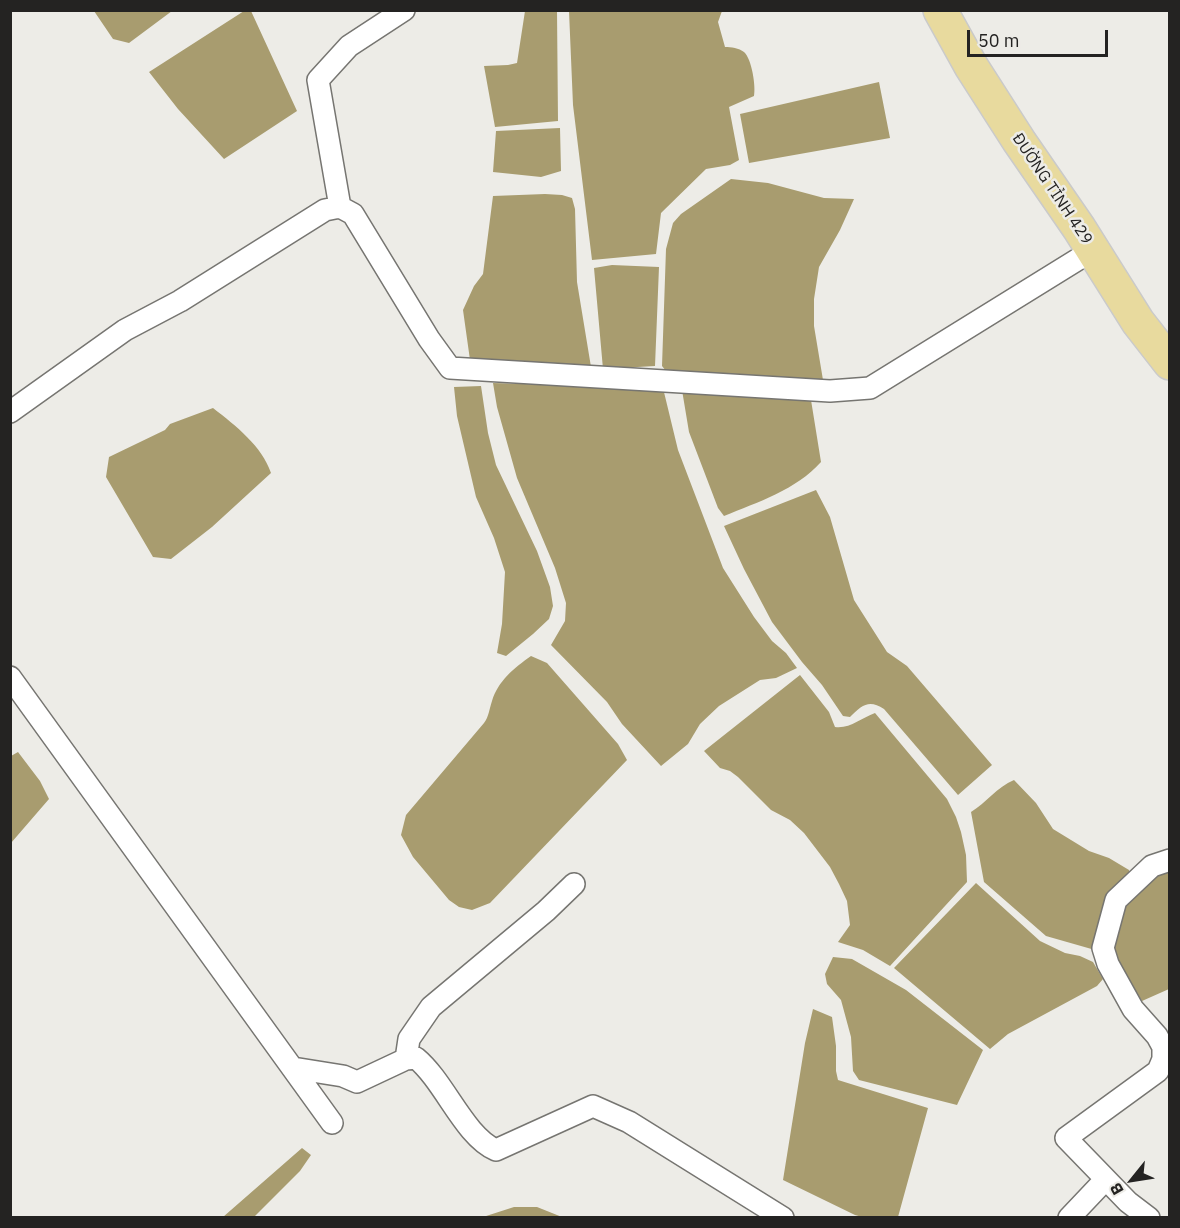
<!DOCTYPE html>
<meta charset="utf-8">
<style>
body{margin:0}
#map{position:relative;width:1180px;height:1228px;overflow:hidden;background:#edece7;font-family:"IBM Plex Sans",sans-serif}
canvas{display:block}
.frame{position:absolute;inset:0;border:12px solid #242322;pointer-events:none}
.north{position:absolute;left:1102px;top:1150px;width:60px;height:60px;-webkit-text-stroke:4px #edece7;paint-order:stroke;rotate:240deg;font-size:16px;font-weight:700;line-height:24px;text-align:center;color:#242322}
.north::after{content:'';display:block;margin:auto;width:21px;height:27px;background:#242322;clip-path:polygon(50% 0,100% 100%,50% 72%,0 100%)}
.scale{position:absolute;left:967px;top:30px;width:141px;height:27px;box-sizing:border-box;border:3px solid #242322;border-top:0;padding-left:8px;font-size:18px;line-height:21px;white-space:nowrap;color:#242322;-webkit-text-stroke:4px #edece7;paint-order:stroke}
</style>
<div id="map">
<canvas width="1180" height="1228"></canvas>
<div class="frame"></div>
<div class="north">B</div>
<div class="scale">50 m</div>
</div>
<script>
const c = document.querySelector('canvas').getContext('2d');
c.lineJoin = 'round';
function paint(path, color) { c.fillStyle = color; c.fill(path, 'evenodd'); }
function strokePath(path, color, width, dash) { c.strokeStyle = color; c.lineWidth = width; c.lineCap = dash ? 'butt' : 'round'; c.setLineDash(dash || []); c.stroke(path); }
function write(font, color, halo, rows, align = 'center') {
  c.font = font + ' "IBM Plex Sans",sans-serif'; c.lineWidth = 5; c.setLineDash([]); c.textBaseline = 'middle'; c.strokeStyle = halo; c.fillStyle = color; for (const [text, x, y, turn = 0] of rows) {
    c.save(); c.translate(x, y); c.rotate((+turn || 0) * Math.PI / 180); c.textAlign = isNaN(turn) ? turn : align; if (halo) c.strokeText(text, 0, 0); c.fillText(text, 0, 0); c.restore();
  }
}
paint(new Path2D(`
 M 94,11 L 172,11 L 129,43 L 113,39 Z
 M 244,11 L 251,11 L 297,111 L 224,159 L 178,109 L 149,72 Z
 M 525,11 L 557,11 L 558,121 L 495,127 L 484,66 L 508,65 L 517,63 Z
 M 569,11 L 722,11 L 718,22 L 725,47 C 731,47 739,48 744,52 C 752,59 756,87 754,96 L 729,107 L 739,160 L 730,165 L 706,169 L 661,213 L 656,254 L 592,260 L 573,105 Z
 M 879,82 L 890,138 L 749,163 L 740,114 Z
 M 560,128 L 561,171 L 541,177 L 493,172 L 496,131 Z
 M 731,179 L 768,183 L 824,198 L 854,199 L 840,230 L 819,267 L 814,299 L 814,326 L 823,380 L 666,371 L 662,366 L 666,249 L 673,223 L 681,214 Z
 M 545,194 L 562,195 L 572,198 L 575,209 L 577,282 L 591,367 L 470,360 L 463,310 L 474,286 L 483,274 L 493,196 Z
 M 612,265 L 659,267 L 655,366 L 603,369 L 594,268 Z
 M 493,383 L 663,388 L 678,450 L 723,568 L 754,617 L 772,641 L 786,653 L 797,668 L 776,678 L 760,680 L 719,706 L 700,724 L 688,744 L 661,766 L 622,724 L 607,702 L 551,645 L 565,621 L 566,603 L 555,568 L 517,478 L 497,407 Z
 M 481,386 L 488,433 L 496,465 L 537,551 L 550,587 L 553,606 L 549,619 L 533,634 L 506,656 L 497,653 L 502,624 L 505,572 L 494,538 L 476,497 L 457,416 L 454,387 Z
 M 682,390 L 811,400 L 821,462 C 796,490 758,502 724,516 L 718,508 L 689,432 Z
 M 213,408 C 236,426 262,446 271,473 L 212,527 L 171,559 L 153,557 L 106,477 L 109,457 L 165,430 L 170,424 Z
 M 816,490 L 830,517 L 854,600 L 887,652 L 907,666 L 992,765 L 958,795 L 884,709 C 869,699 862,705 850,717 L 843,716 L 822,685 L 802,662 L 772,622 L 744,569 L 724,526 Z
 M 531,656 L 547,663 L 618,744 L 627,760 L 490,903 L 472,910 L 459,907 L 449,900 L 413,857 L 401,835 L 406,815 L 484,723 C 489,716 489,710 492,701 C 498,681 514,668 531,656 Z
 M 800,675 L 829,712 L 835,727 C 850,729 861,718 875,713 L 947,799 L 956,817 L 961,832 L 966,855 L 967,882 L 890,966 L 863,950 L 838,942 L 850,925 L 847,901 L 839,884 L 830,867 L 804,833 L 790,820 L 771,810 L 738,777 L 730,771 L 720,768 L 704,751 Z
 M 18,752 L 40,781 L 49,799 L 11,843 L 11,756 Z
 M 1014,780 L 1036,803 L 1053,829 L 1089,851 L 1109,858 L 1129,870 L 1130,876 L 1104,914 L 1097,927 L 1095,950 L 1046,936 L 984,882 L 971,812 C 986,803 997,787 1014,780 Z
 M 1169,869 L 1169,989 L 1142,1001 L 1118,964 L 1111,946 C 1115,934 1118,921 1124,910 C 1131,896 1154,871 1169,869 Z
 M 976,883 L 1040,941 L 1065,953 L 1080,956 L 1093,962 L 1103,979 L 1097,986 L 1008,1034 L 990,1049 L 894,968 Z
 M 833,957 L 852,959 L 906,990 L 983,1050 L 957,1105 L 859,1080 L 853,1071 L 851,1037 L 841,1000 L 827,984 L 825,974 Z
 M 813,1009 L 832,1017 L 836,1046 L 836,1071 L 838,1080 L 928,1108 L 898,1217 L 862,1217 L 855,1215 L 783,1180 L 805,1043 Z
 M 302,1148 L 311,1155 L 300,1171 L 254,1217 L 223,1217 Z
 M 514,1207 L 537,1207 L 562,1217 L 483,1217 Z`), '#a89c6f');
const minor = new Path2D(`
 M 340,207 L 318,80 L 349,46 L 404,10
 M 10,412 L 125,330 L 180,301 L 325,210 L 340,207 L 353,214 L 429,339 L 450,368 L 830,391 L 870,388 L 1093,250
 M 10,677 L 332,1123
 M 406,1059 L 409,1039 L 431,1007 L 546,911 L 574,884
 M 293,1068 L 343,1076 L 357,1082 L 406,1059 L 416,1058 C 445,1082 464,1136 496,1150 L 593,1106 L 629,1122 L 783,1218
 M 1069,1218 L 1105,1180
 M 1149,1218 L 1128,1202 L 1066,1138 L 1158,1071 L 1163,1059 L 1163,1047 L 1157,1036 L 1133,1009 L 1108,964 L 1103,948 L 1116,900 L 1152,866 L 1170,860`);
const primary = new Path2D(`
 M 940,10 L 971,66 L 1019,141 L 1079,228 L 1138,322 L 1170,363`);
strokePath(minor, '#767571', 24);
strokePath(primary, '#cacaca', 36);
strokePath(minor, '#fff', 21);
strokePath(primary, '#e8da9e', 33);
write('16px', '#242322', '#edece7', [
 ["ĐƯỜNG TỈNH 429",1052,189,56]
]);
</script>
